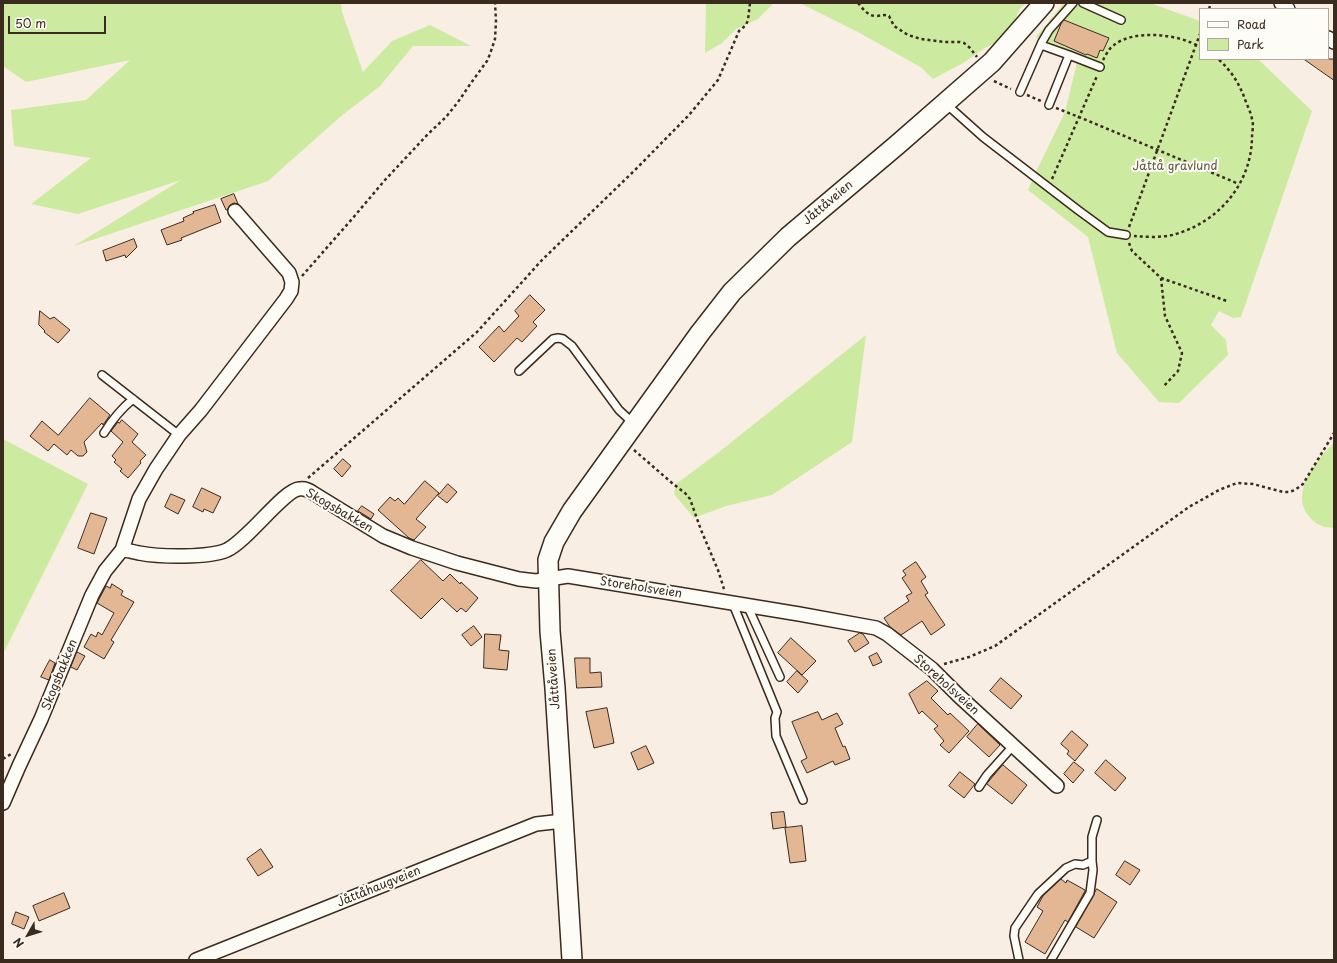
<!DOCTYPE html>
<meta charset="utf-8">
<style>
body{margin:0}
#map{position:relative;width:1337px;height:963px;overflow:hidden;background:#f8eee3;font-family:"Playpen Sans",sans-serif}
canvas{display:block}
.frame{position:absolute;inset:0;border:4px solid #3b2a1e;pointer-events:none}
.legend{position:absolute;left:1199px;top:8px;width:130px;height:52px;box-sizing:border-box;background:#fdfcf7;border:1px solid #afa8a0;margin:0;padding:5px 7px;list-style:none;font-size:12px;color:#3b2a1e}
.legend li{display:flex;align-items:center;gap:8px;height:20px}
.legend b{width:20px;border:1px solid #afa8a0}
.north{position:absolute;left:8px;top:915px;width:40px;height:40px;-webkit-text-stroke:3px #fdfcf7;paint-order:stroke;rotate:231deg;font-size:11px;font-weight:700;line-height:16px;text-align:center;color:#3b2a1e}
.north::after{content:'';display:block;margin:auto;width:14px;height:18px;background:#3b2a1e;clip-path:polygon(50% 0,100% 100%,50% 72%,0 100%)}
.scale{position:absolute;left:8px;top:16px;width:98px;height:18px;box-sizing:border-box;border:2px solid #3b2a1e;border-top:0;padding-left:5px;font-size:12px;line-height:14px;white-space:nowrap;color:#3b2a1e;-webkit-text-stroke:3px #fdfcf7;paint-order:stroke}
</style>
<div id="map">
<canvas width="1337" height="963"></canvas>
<div class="frame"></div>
<ul class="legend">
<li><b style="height:5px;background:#fdfcf7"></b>Road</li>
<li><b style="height:11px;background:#cdeaa1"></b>Park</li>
</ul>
<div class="north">N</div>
<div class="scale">50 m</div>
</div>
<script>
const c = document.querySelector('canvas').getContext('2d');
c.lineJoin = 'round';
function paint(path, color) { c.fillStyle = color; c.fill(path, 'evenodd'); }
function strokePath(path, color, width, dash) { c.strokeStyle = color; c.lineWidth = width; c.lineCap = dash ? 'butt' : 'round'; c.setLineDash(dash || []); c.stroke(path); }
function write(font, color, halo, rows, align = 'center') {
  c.font = font + ' "Playpen Sans",sans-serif'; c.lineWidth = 4; c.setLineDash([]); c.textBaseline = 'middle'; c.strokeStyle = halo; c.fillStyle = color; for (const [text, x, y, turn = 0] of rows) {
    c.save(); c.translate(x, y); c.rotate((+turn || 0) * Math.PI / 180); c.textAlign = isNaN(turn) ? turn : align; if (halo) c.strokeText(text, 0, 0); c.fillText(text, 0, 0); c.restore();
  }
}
paint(new Path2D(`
 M 3,3 L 341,3 L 342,12 L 363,72 L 392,41 L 430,25 L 471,46 L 413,46 L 380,86 L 340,117 L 268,181 L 74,246 L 181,180 L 78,214 L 31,204 L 91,158 L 14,146 L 11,110 L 86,100 L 130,60 L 26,82 L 3,66 Z
 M 706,3 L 774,3 L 758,19 L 736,29 L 722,43 L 705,53 Z
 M 800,3 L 1027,3 L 1020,8 L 1008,36 L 985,48 L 963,63 L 933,79 L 922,68 L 858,32 Z
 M 1064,3 L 1150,3 L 1200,21 L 1200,59 L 1258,59 L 1312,111 L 1241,317 L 1233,318 L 1219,311 L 1211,325 L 1226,340 L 1228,355 L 1179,403 L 1159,402 L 1117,353 L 1088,237 L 1028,190 L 1034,176 L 1065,112 L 1079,54 L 1036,37 Z
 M 866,335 L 852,442 L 772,495 L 726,506 L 694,518 L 674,494 L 676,484 L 719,452 Z
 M 3,439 L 88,484 L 3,654 Z
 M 1334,443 L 1334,528 C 1330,527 1325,528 1322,526 C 1316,524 1311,519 1308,515 C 1290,492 1317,459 1334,443 Z`), '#cdeaa1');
const building = new Path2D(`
 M 1064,20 L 1109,38 L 1103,51 L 1100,50 L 1097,58 L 1087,54 L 1086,55 L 1054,41 L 1061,24 Z
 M 1304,59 L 1334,59 L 1334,80 Z
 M 234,194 L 238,204 L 234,203 L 230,205 L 227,210 L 226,210 L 221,199 Z
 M 215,205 L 221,222 L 181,238 L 182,240 L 167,245 L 161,230 L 184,221 L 183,218 L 194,213 L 193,212 Z
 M 134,239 L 137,247 L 126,258 L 125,255 L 106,261 L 103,251 Z
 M 530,295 L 545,310 L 533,322 L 537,326 L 522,342 L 517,338 L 494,362 L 479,347 L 499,326 L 504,332 L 519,316 L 515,311 Z
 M 40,311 L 50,319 L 54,317 L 70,330 L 58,343 L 44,332 L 45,331 L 39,325 Z
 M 90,398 L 110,415 L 103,425 L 102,423 L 84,442 L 87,452 L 83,456 L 78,456 L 71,450 L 67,455 L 54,444 L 48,451 L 30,436 L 42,421 L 58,435 Z
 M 122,420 L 138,434 L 132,442 L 146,455 L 140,461 L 141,463 L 128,478 L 120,471 L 122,469 L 114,462 L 116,460 L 112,456 L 123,442 L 111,431 L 118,422 L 119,423 Z
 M 343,459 L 351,466 L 342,477 L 334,469 Z
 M 425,481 L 439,493 L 416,519 L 426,527 L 414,540 L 409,538 L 378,510 L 390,497 L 395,501 L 398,498 L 404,504 Z
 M 448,484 L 457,492 L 447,503 L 438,496 Z
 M 202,488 L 221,497 L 213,513 L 204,509 L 203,512 L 193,507 Z
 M 171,494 L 185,500 L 178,514 L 165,507 Z
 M 362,506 L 374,514 L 371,519 L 358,511 Z
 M 91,513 L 107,518 L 94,554 L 78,548 Z
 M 421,560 L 443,581 L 450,574 L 460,584 L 461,582 L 478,598 L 466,612 L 461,608 L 457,612 L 442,598 L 421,619 L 391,591 Z
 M 916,562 L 926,577 L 921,581 L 928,593 L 925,595 L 945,625 L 931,635 L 922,621 L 901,635 L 890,627 L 884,618 L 909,601 L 906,596 L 912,593 L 902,578 L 906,575 L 903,571 Z
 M 112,584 L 123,591 L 121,595 L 134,602 L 111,640 L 114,642 L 104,659 L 84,647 L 91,634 L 96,637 L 98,632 L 102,635 L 114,613 L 97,603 L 106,586 L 110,588 Z
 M 474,626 L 482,637 L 471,646 L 462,635 Z
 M 860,633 L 863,634 L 869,643 L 855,652 L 848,641 Z
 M 485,634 L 501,635 L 499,650 L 509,651 L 507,670 L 484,668 Z
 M 791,638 L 816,661 L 802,675 L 778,653 Z
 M 77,652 L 85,656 L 77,670 L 71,667 Z
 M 877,653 L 882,662 L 873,666 L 869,657 Z
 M 575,658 L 590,658 L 590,673 L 601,672 L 602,687 L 577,688 Z
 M 50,660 L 55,663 L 49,680 L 41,677 Z
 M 797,671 L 808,681 L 798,693 L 787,682 Z
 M 1001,678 L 1022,696 L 1011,709 L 990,691 Z
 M 927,681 L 938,691 L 931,698 L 948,715 L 950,713 L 969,731 L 949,753 L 940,745 L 944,741 L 934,729 L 938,726 L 922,711 L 919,714 L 909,694 Z
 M 607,708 L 614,743 L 594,748 L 586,712 Z
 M 818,712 L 822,720 L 837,713 L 843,724 L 835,728 L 843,747 L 845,746 L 850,759 L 835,765 L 833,761 L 807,773 L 801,761 L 807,758 L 792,722 Z
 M 978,724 L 1000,745 L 989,757 L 967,737 Z
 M 1072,731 L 1088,745 L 1075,761 L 1067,754 L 1069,751 L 1061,744 Z
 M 646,746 L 654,763 L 638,770 L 631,753 Z
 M 1106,760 L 1126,778 L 1115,791 L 1095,773 Z
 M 1074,762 L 1084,770 L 1073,783 L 1064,774 Z
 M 1003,765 L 1027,785 L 1012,804 L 987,784 Z
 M 960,772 L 975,784 L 964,798 L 949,786 Z
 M 784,812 L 786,827 L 773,829 L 771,813 Z
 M 802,826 L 806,861 L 790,863 L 785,828 Z
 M 261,849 L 273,867 L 258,876 L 247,859 Z
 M 1125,861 L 1140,870 L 1130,885 L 1116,875 Z
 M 1061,879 L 1066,883 L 1067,880 L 1085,890 L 1085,891 L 1068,922 L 1065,920 L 1045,954 L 1025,942 L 1043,911 L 1037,907 L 1043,896 Z
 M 1097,889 L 1117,902 L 1094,938 L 1076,927 Z
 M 64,893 L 70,908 L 39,921 L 33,906 Z
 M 16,912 L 29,917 L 24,929 L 12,924 Z`);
paint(building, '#e3b794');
strokePath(building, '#3b2a1e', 1);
const lane = new Path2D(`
 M 1083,3 L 1121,20
 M 1041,45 L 1069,55
 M 1020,92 L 1042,42 L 1049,30 L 1073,3
 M 945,103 L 983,137 L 1078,210 L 1108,232 L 1126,235
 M 1049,105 L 1069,55 L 1100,67
 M 519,371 L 553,339 L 558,338 L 563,339 L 572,346 L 619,410 L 634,424
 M 102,375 L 179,435
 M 104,433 C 112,420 121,409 133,399
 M 733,604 L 777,712 L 775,718 L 776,736 L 803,800
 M 747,605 L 780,677
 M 979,787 L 987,775 L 1013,746
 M 1019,960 L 1014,936 L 1015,928 L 1038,894 L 1066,868 L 1075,864 L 1083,865 L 1092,861
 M 1051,960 L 1090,893 L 1093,870 L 1092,861 L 1092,837 L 1097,820`);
const street = new Path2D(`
 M 1281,3 L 1288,9
 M 1328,38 L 1334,42
 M 122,550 L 139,499 L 156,469 L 179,435 L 201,410 L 286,299 L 291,291 L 292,282 L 289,273 L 235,211
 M 3,803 L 19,766 L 41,719 L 92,595 L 105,571 L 122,550 C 128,550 133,552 139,553 C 160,557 209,558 227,550 C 248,540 284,490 299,489 C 304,488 309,490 313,493 L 383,536 L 412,548 L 457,563 L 519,579 L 536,581 L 568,576 L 799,614 L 876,628 L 887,634 L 932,669 L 959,696 L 1057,786
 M 196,960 L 536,824 L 563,821`);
const secondary = new Path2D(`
 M 572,960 L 555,688 L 550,631 L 548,560 L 554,542 L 572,511 L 700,333 L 732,292 L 788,237 L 897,145 L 992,62 L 1044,3`);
strokePath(lane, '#3b2a1e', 10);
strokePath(street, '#3b2a1e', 16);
strokePath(secondary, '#3b2a1e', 22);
strokePath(new Path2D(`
 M 858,3 C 863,9 868,16 876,16 C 881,16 884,14 889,16 L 894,26 L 908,35 L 921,39 L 945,42 L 960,42 L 964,43 L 970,48 L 977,57
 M 1209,9 L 1211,3
 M 1103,60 C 1106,55 1109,48 1114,45 C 1134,29 1179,34 1200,47
 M 994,81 L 1011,89
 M 1027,95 L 1041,101
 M 1056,108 L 1079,117 L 1239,184
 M 1052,179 L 1097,76
 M 1129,227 L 1200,34
 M 1134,236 C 1147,237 1163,238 1176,234 C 1220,221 1251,183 1252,138 C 1252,132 1254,125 1252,119 C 1251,113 1248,107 1246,102 C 1240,85 1232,71 1218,59
 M 1129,243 L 1132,251 L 1161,278 L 1165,316 L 1182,353 L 1178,371 L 1163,387
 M 302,276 L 352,219 L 385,180 L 428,134 L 446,117 L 458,102 L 471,83 L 487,61 L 490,54 L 495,39 L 496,21 L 495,3
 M 1161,278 L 1227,301
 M 634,450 L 672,483 L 685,493 L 690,499 L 701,530 L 718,570 L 724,589
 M 308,478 L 477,332 L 542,260 L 634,171 L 689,115 L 718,80 L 739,31 L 746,25 L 748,20 L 750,3
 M 944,664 L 969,657 L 995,646 L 1189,507 L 1219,490 L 1237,483 L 1253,484 L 1283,492 L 1289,492 L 1295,490 L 1303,484 L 1334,433
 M 3,759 L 11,754`), '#3b2a1e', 2.5, [3, 3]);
strokePath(lane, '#fdfcf7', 7);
strokePath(street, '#fdfcf7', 13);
strokePath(secondary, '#fdfcf7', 19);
write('12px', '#605a3f', '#fdfcf7', [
 ["Jåttå gravlund",1175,167]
]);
write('12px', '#3b2a1e', '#fdfcf7', [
 ["Jåttåveien",828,203,-40],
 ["Skogsbakken",339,511,30],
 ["Storeholsveien",641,588,9],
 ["Skogsbakken",60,675,-68],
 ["Jåttåveien",554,679,-94],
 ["Storeholsveien",946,685,42],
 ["Jåttåhaugveien",379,887,-22]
]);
</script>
